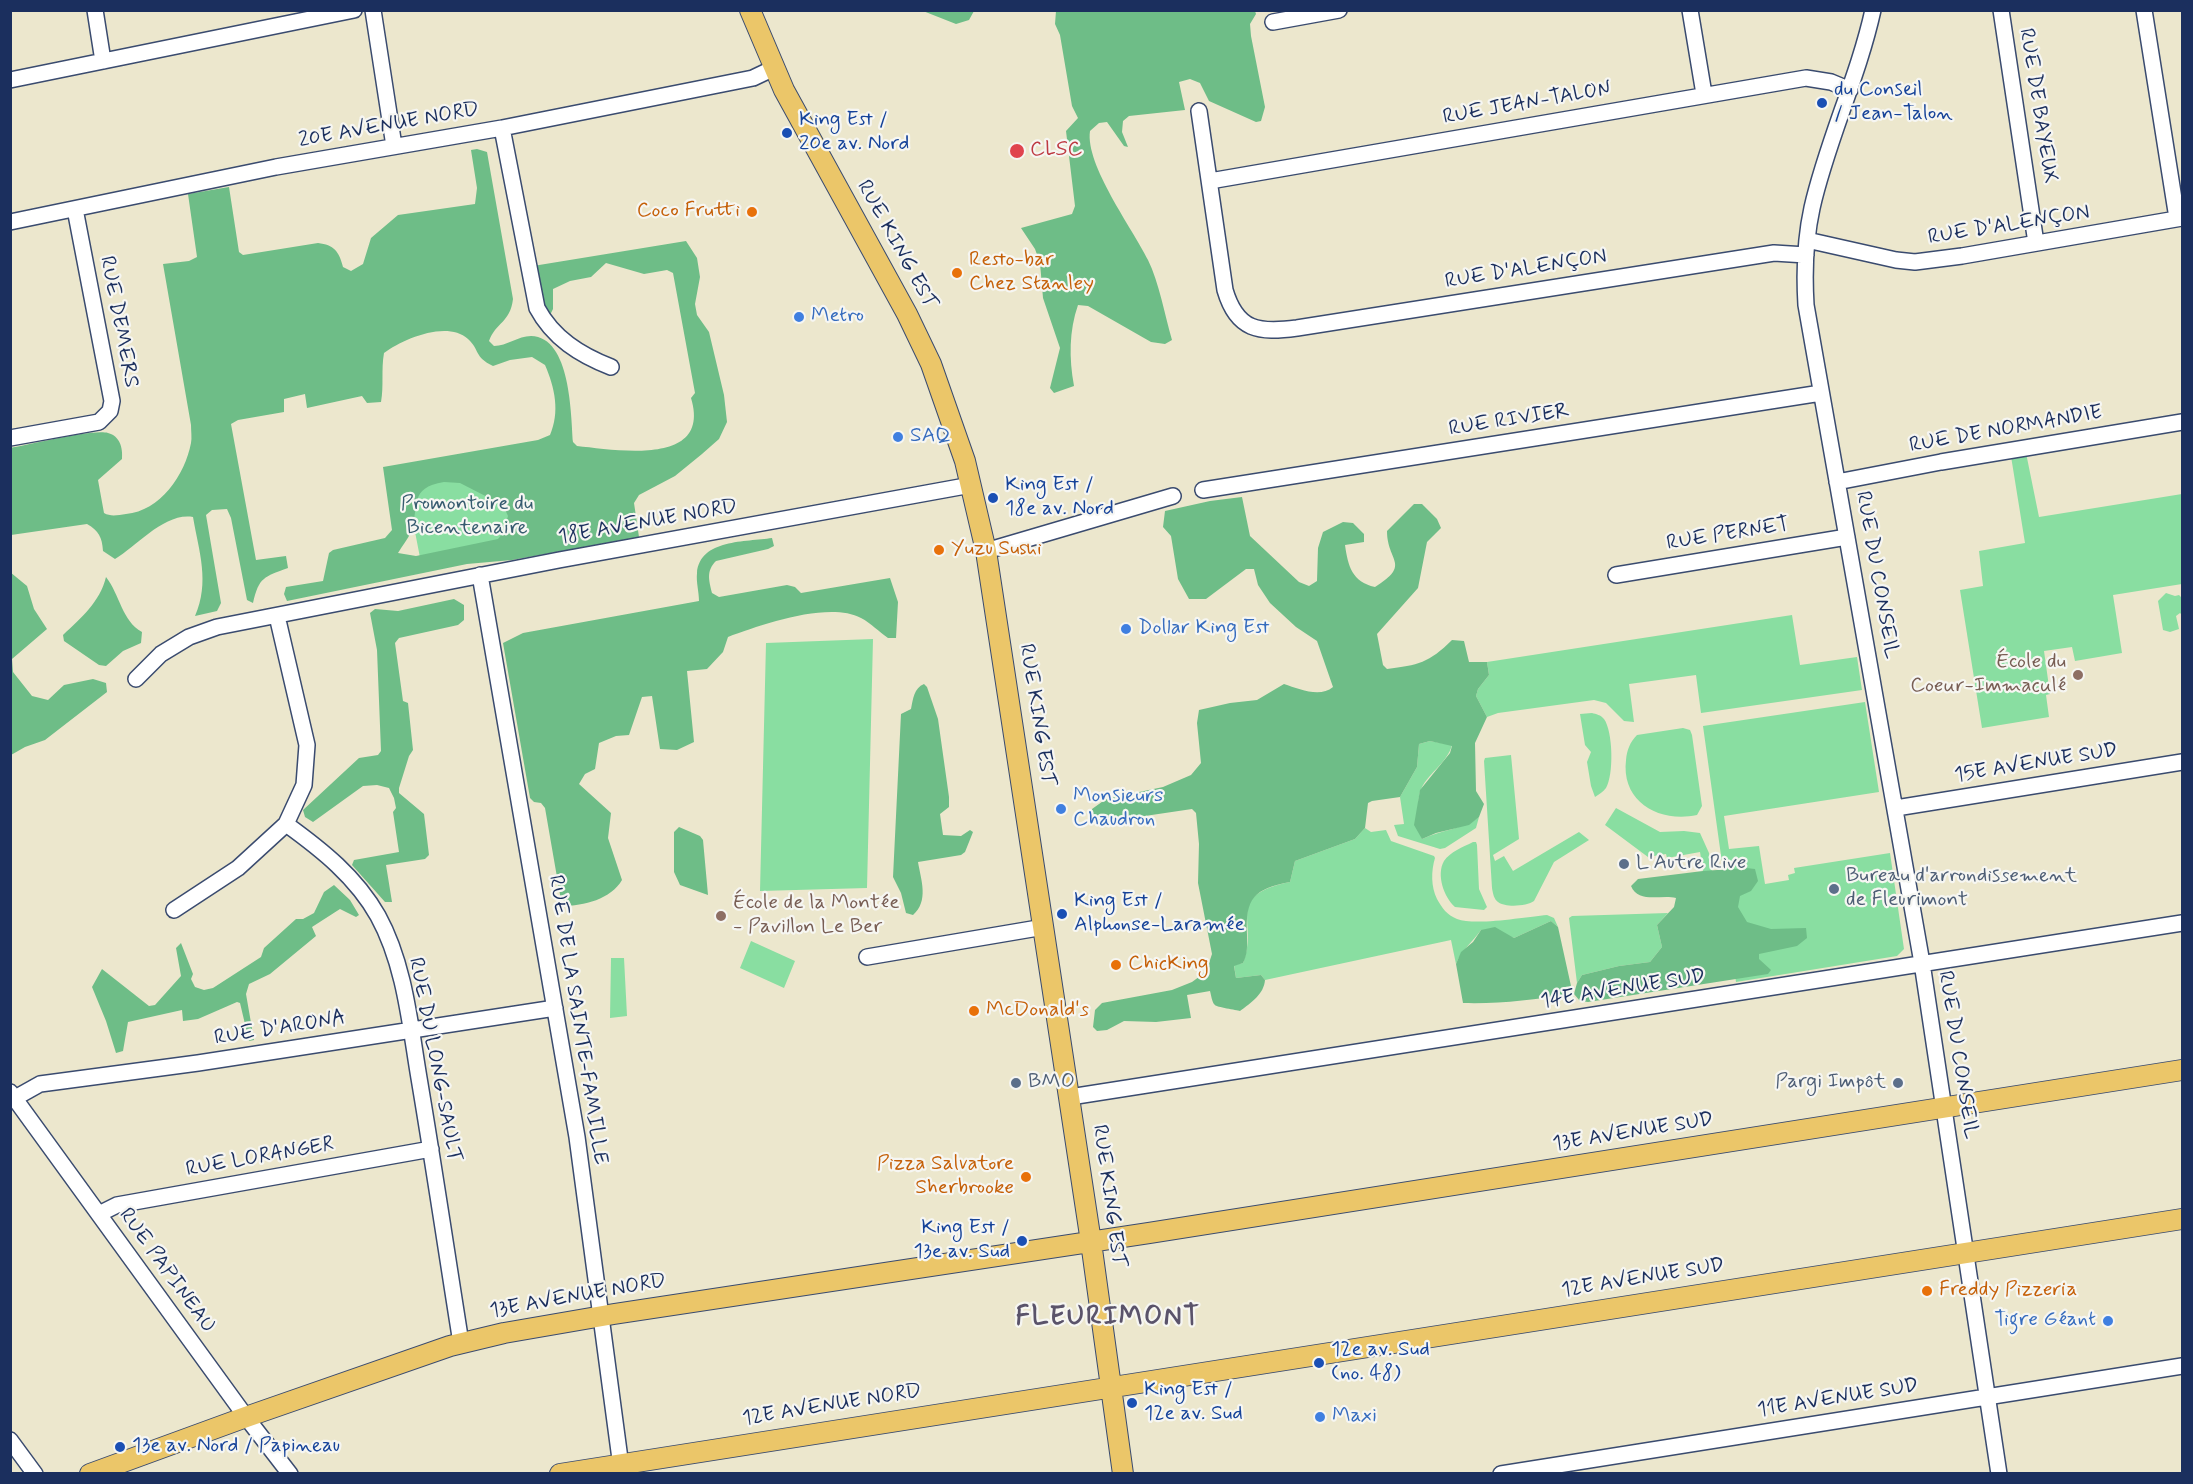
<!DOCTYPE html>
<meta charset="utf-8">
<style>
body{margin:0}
#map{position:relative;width:2193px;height:1484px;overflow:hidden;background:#ece7cd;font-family:Mynerve,sans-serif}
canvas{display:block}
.frame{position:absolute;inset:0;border:12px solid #1b2f5e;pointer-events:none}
</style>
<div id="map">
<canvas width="2193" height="1484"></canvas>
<div class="frame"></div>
</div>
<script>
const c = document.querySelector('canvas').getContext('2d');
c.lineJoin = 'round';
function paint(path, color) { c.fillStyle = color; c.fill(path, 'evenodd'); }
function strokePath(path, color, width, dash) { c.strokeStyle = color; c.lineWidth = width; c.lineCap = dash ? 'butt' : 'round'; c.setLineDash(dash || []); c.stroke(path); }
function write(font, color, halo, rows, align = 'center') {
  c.font = font + ' Mynerve,sans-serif'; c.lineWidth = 4.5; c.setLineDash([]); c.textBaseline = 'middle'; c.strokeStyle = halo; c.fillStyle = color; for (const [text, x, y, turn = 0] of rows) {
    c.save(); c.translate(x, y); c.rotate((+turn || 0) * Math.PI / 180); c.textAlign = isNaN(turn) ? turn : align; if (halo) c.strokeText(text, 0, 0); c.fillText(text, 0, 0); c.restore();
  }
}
paint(new Path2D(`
 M 2025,448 L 2039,517 L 2182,494 L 2182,584 L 2113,595 L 2122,653 L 2075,661 L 2072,647 L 2044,651 L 2050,694 L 2046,695 L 2049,717 L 1982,728 L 1960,590 L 1983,586 L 1979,551 L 2025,543 L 2010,450 Z
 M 569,458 L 580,539 L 422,568 L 406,485 Z
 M 2166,593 L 2175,596 L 2179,595 L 2182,598 L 2182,615 L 2180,613 L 2176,616 L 2179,629 L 2170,632 L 2163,630 L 2158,601 Z
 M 1792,615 L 1800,665 L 1857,657 L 1862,690 L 1701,713 L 1696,675 L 1629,684 L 1634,722 L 1624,721 L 1606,703 L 1594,700 L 1498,713 L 1487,717 L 1476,696 L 1478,689 L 1489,675 L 1487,662 Z
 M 873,639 L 867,888 L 760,891 L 766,643 Z
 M 1865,702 L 1879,792 L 1724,816 L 1729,849 L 1759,846 L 1765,884 L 1789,880 L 1788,875 L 1795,873 L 1794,868 L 1890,853 L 1904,949 L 1897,956 L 1736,982 L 1722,891 L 1746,868 L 1723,870 L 1703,726 Z
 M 1592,713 C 1596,714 1601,715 1604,719 C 1613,731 1614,775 1606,788 C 1603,792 1599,794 1595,797 L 1591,786 L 1587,762 L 1591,752 L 1585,745 L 1580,714 Z
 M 1683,728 L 1690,730 L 1692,735 L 1702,806 L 1697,815 C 1659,823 1621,802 1626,760 C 1627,750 1630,742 1637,735 Z
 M 1430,741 L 1452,745 C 1447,764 1426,774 1420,792 C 1416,805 1421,826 1422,839 C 1441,830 1463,829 1479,817 L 1476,828 L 1445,848 L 1440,849 L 1398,836 L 1394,825 L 1404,824 L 1400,797 L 1417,767 L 1419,744 Z
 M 1511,755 L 1519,839 L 1493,855 L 1495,861 L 1504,856 L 1513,871 L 1579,832 L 1589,840 L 1554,862 L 1534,901 C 1527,906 1506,908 1498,902 C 1494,899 1493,894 1492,888 L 1484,761 L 1485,758 Z
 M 1616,808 L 1660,832 L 1684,831 L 1700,833 L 1709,853 L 1712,871 L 1703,871 L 1700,852 L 1667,858 L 1666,854 L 1654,856 L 1652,860 L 1605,825 Z
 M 1365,828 L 1371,832 L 1386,830 L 1391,841 L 1434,856 L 1435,858 C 1431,871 1431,887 1437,899 C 1442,908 1447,915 1457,919 C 1475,926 1525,917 1547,915 L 1554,918 L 1558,927 L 1551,921 L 1514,938 L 1506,935 L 1481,930 C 1472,943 1461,950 1456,964 L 1451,940 L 1265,980 L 1261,975 L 1236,978 L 1234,965 L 1243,963 C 1260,922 1222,896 1290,882 L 1295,861 L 1355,839 Z
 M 1473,842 L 1476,842 L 1477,845 L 1479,889 L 1487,907 L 1484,910 L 1455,907 C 1444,897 1436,875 1444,861 C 1450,852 1463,847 1473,842 Z
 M 1668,913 L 1657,925 L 1662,947 L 1650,962 L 1619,966 L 1582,975 L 1577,983 L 1569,918 L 1572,916 Z
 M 751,941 L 795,961 L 784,988 L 740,968 Z
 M 611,958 L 624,958 L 627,1016 L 610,1018 Z`), '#89dea1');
paint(new Path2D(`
 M 923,11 L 974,10 L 974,11 L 969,20 L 956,24 Z
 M 1056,11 L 1255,11 L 1256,14 L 1250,24 L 1251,36 L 1265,107 L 1261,121 L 1256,122 L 1209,101 L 1200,83 L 1190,79 L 1179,82 L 1185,110 L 1129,116 L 1123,121 L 1122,132 L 1128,147 L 1124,146 L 1107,122 L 1099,123 L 1090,131 C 1085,165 1133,229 1148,260 C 1159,282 1165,316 1172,340 L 1165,344 L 1151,342 L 1088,306 L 1078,305 C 1069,331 1069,358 1074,386 L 1054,393 L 1050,388 L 1060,348 L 1043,298 L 1040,263 L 1035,249 L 1021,228 L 1072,214 L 1075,206 L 1066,131 L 1078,118 L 1072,106 L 1060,35 L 1055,24 Z
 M 477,149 L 487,152 L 513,299 C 510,323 496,322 489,341 L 494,346 C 507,346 518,336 531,336 C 571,337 571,415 573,442 L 577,446 C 616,450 712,467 691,398 L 695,393 L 673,273 L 667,270 L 644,274 L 606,263 L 591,277 L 570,281 L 553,289 L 553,309 L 550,315 L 545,314 L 533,266 L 686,241 L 697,258 L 700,277 L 695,304 L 697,315 L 709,332 L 724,395 L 727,422 L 719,439 L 702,454 L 675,476 L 639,495 L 634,503 L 639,537 L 512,560 L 467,564 L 287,601 L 284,594 L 286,587 L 323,581 L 329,553 L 333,550 L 385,538 L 392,530 L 383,467 L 538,440 L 550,435 C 560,412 555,388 545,365 L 532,357 L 510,360 L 493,366 C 474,357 480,350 468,339 C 447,320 403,339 384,353 C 381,370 384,386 381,402 L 367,403 L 362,396 L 307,408 L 305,394 L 284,399 L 284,412 L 238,420 L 231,424 L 256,560 L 286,556 L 288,568 C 264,577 259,577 253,603 L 247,600 L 231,518 L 227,509 L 212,510 L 206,515 L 221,603 L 217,611 L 195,616 C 210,582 199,552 193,517 C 165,512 137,546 115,559 L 103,551 C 102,537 99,531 87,524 L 11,535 L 10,448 C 30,445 91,429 108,433 C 120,436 123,448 122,459 L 98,480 L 104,513 C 111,517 118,515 126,514 C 160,511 185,475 191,443 C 192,438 191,431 191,425 L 163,264 L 189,261 L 197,257 L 188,194 L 229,187 L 239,252 L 243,255 L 318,243 C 334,245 339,251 343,267 L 351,271 L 363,264 L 371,238 L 398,215 L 475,204 L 477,188 L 471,150 ZM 444,482 L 460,483 L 503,505 L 508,516 L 503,533 L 498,539 L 416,556 L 398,553 C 402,546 408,539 411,532 C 420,506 408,488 444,482 Z
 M 1242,497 L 1250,536 L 1299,582 L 1309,586 L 1317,581 L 1318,548 L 1323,532 L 1343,522 L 1353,523 L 1364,534 L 1364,542 L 1345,545 C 1348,566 1352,582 1375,587 C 1412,564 1387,562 1387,531 L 1414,504 L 1422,504 L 1437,519 L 1441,528 L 1427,542 L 1418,588 L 1377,634 L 1383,665 L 1387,669 C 1418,665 1429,663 1452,640 L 1464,641 L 1469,662 L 1487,662 L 1489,675 L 1478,689 L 1476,696 L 1487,717 L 1475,743 L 1476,791 L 1484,804 L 1479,817 L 1469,825 L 1436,833 L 1422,839 L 1414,825 L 1420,790 L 1450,753 L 1452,746 L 1430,741 L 1419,744 L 1417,767 L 1400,797 L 1372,801 L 1368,803 L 1365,828 L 1355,839 L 1295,861 L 1290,882 C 1254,889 1245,898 1247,935 C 1247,946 1248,953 1243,963 L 1234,966 L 1236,978 L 1261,975 L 1265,980 C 1264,994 1251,1003 1240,1011 C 1237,1010 1216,1007 1215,1005 C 1212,1003 1211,994 1210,991 L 1187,995 L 1191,1018 L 1156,1022 L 1124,1021 L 1107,1030 L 1097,1031 L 1093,1027 L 1095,1010 L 1102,1003 L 1172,990 L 1192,982 L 1203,974 L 1209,963 L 1212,954 L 1198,883 L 1199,844 L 1196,813 L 1192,809 L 1091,824 L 1089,819 L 1092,809 L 1106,799 L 1163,787 L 1191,775 L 1201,763 L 1197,723 L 1199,710 L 1230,703 L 1257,700 L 1284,684 C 1299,689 1320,698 1333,687 L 1317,641 L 1296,627 L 1270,603 L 1258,585 L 1254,569 L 1246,569 L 1206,599 L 1189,599 L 1178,579 L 1171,536 L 1163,527 L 1165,511 L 1210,501 Z
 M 772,538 L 774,546 L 768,549 L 716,561 C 706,571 709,580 712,593 L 719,597 L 787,585 L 795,587 L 801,593 L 890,578 L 898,602 L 896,638 L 888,638 C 879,632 871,623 861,618 C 828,601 761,625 728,637 L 723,652 L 707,669 L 687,671 L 694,742 L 677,750 L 660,749 L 652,696 L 642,697 L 629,735 L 616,736 L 599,743 L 595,769 L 585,774 L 579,784 L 611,813 L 608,838 L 622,880 C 611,899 584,906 562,906 L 545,808 L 541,803 L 534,802 L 530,798 L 503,643 L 523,633 L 699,601 C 699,592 696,582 697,573 C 700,539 746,542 772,538 Z
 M 10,572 L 27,586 L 34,609 L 47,629 L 12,659 L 13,672 L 32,696 L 48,700 L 64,685 L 93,679 L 106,683 L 107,692 L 45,740 L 25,747 L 11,755 Z
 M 106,577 C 120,595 122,621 142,632 L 141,643 L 123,651 L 106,666 L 99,665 L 64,641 L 63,635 C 81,618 100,602 106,577 Z
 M 454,599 L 464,605 L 464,620 L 458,625 L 399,638 L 395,643 L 403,701 L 408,703 L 413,750 L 409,756 L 399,788 L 399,793 L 424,814 L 429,855 L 425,859 L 386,865 L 392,902 L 385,902 L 352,865 L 354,860 L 399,852 L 393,812 L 396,808 L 394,798 L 389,788 L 377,785 L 363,786 L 313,822 L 305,817 L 303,810 L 359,758 L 378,755 L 381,751 L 377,650 L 370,613 L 375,609 L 398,611 Z
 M 924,684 L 927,687 L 938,719 L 949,797 L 949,807 L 940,814 L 943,835 L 961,836 L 970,830 L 973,832 L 965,852 L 961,855 L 918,862 C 921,880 929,901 913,915 L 906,913 L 901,893 L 893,877 L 901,714 L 911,709 C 913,699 914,688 924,684 Z
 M 679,827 L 700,836 L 703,840 L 708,895 L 680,885 L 674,872 L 674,832 Z
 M 1746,868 L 1755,869 L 1758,881 L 1751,891 L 1740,896 L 1738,907 L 1747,922 L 1771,929 L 1806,928 L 1807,938 L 1797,946 L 1759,954 L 1759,959 L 1771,970 L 1768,974 L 1588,1002 L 1580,1001 L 1574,994 L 1577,983 L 1582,975 L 1619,966 L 1650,962 L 1662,947 L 1657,925 L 1674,907 L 1676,898 C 1662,894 1638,904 1631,886 L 1638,879 L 1703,871 Z
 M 334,885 L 350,900 L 359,915 L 356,917 L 340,909 L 312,927 L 316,936 L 270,974 L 249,984 L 246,994 L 254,1040 L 249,1041 L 240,1003 L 237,1002 L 198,1019 L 183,1021 L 182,1010 L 128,1022 L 123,1051 L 116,1053 L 106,1021 L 92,987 L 102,969 L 149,1006 L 155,1005 L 181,976 L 176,948 L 181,943 L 193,974 L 191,979 L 195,987 L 204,990 L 213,988 L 261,957 L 264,948 L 296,919 L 303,919 L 314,913 L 324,892 Z
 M 1551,921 L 1558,927 L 1571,986 L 1569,994 C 1534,1000 1499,1004 1463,1003 L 1456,964 L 1461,952 L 1473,942 L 1481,930 L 1495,927 L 1514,938 Z`), '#6ebd87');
const minor = new Path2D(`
 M 95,10 L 103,61
 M 373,10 L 394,146
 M 1690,10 L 1704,94
 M 1873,10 C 1858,78 1827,141 1812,208 C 1805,240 1804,272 1806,305 L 1922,963 L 1999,1474
 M 2001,10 L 2036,243
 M 2144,10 L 2177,218
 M 1273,22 L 1339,10
 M 10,80 L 354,10
 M 1199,111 L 1225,290 C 1237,331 1259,333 1297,328 L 1774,253 L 1806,255
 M 502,128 L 537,308 C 553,338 580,355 611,367
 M 1210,181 L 1806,78 L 1831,82 L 1850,90
 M 10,222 L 276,167 L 502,128 L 753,78 L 774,68
 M 1807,240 L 1896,260 L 1915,262 L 1962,256 L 2182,218
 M 10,438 L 99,422 L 110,411 L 112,401 L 75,209
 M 1837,482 L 1941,462 L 2182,422
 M 1203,490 L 1821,393
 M 986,551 L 1173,496
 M 480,575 L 577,1137 L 622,1474
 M 1616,575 L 1847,537
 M 136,679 L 161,654 L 189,637 L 217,627 L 559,560 L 971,485
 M 1896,808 L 2182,762
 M 286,824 C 322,850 356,877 378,916 C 405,965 410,1025 419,1078 C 434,1167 447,1255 461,1343
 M 174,910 L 238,868 L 286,824 L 304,785 L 307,745 L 277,616
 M 867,957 L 1044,927
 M 10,1092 L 246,1417 L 290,1474
 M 1070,1097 L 2182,923
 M 15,1098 L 40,1084 L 198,1063 L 555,1008
 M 99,1214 L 117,1205 L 431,1149
 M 10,1440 L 35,1474
 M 1501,1474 L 2182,1366`);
const major = new Path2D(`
 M 750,10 L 784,90 L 907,314 L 931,364 L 965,461 L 986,551 L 1091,1242 L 1123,1474
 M 90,1474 L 246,1417 L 450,1346 L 504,1333 L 614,1314 L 1149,1233 L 2182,1070
 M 560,1474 L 2182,1219`);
strokePath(minor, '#3a4b6f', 18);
strokePath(major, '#3a4b6f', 22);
strokePath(minor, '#fff', 15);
strokePath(major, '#ebc669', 20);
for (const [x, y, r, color] of [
 [1822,103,6,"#1a4fb4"],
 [787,133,6,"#1a4fb4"],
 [1017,151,8,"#e0444e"],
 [752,212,6,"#e8710a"],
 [957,273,6,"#e8710a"],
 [799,317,6,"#3f7fe0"],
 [898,437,6,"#3f7fe0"],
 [993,498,6,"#1a4fb4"],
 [939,550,6,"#e8710a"],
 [1126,629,6,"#3f7fe0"],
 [2078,675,6,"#8d6e63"],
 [1061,809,6,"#3f7fe0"],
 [1624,864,6,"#5c6f8a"],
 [1834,889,6,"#5c6f8a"],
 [1062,914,6,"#1a4fb4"],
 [721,916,6,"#8d6e63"],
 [1116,965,6,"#e8710a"],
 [974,1011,6,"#e8710a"],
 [1016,1083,6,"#5c6f8a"],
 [1898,1083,6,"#5c6f8a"],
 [1026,1177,6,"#e8710a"],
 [1022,1241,6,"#1a4fb4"],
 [1927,1291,6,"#e8710a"],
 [2108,1321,6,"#3f7fe0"],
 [1319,1363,6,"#1a4fb4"],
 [1132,1403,6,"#1a4fb4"],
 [1320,1417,6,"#3f7fe0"],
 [120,1447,6,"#1a4fb4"]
]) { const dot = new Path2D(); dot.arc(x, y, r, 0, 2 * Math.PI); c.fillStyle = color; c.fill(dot); strokePath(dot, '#f6f6f2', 2); }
write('21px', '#164399', '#f6f6f2', [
 ["du Conseil",1834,91],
 ["/ Jean-Talon",1834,115],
 ["King Est /",799,121],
 ["20e av. Nord",799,145],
 ["King Est /",1005,486],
 ["18e av. Nord",1005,510],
 ["King Est /",1074,902],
 ["Alphonse-Laramée",1074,926],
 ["King Est /",1010,1229,"right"],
 ["13e av. Sud",1010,1253,"right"],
 ["12e av. Sud",1331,1351],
 ["(no. 48)",1331,1375],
 ["King Est /",1144,1391],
 ["12e av. Sud",1144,1415],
 ["13e av. Nord / Papineau",132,1447]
], 'left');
write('21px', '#1b2f5e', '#f6f6f2', [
 ["RUE JEAN-TALON",1527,104,-10],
 ["RUE DE BAYEUX",2037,106,81],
 ["20E AVENUE NORD",389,126,-10],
 ["RUE D'ALENÇON",2009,226,-9],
 ["RUE KING EST",896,245,61],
 ["RUE D'ALENÇON",1526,270,-9],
 ["RUE DEMERS",118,322,79],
 ["RUE RIVIER",1509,421,-9],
 ["RUE DE NORMANDIE",2006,430,-10],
 ["18E AVENUE NORD",648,523,-10],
 ["RUE PERNET",1728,535,-9],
 ["RUE DU CONSEIL",1876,575,80],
 ["RUE KING EST",1036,715,81],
 ["15E AVENUE SUD",2036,764,-9],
 ["14E AVENUE SUD",1623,990,-9],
 ["RUE DE LA SAINTE-FAMILLE",577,1020,81],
 ["RUE D'ARONA",280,1029,-9],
 ["RUE DU CONSEIL",1957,1055,81],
 ["RUE DU LONG-SAULT",434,1060,79],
 ["13E AVENUE SUD",1633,1133,-9],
 ["RUE LORANGER",260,1158,-10],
 ["RUE KING EST",1108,1196,82],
 ["RUE PAPINEAU",166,1271,54],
 ["12E AVENUE SUD",1643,1279,-9],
 ["13E AVENUE NORD",578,1297,-10],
 ["11E AVENUE SUD",1838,1399,-9],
 ["12E AVENUE NORD",832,1406,-9]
]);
write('21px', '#be3a42', '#f6f6f2', [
 ["CLSC",1030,151]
], 'left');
write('21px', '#c56008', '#f6f6f2', [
 ["Coco Frutti",740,212,"right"],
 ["Resto-bar",969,261],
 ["Chez Stanley",969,285],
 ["Yuzu Sushi",951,550],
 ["ChicKing",1128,965],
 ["McDonald's",986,1011],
 ["Pizza Salvatore",1014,1165,"right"],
 ["Sherbrooke",1014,1189,"right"],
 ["Freddy Pizzeria",1939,1291]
], 'left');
write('21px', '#366cbe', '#f6f6f2', [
 ["Metro",811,317],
 ["SAQ",910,437],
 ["Dollar King Est",1138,629],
 ["Monsieurs",1073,797],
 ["Chaudron",1073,821],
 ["Tigre Géant",2096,1321,"right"],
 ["Maxi",1332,1417]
], 'left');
write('21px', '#365b6f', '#f6f6f2', [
 ["Promontoire du",467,505],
 ["Bicentenaire",467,529]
]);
write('21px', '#785e54', '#f6f6f2', [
 ["École du",2066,663],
 ["Coeur-Immaculé",2066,687],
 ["École de la Montée",733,904,"left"],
 ["- Pavillon Le Ber",733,928,"left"]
], 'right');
write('21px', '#4e5e75', '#f6f6f2', [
 ["L'Autre Rive",1636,864],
 ["Bureau d'arrondissement",1846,877],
 ["de Fleurimont",1846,901],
 ["BMO",1028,1083],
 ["Pargi Impôt",1886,1083,"right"]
], 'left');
c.letterSpacing = '1.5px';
write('bold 27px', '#5a536a', '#f6f6f2', [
 ["FLEURIMONT",1108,1318]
]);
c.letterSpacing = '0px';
</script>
